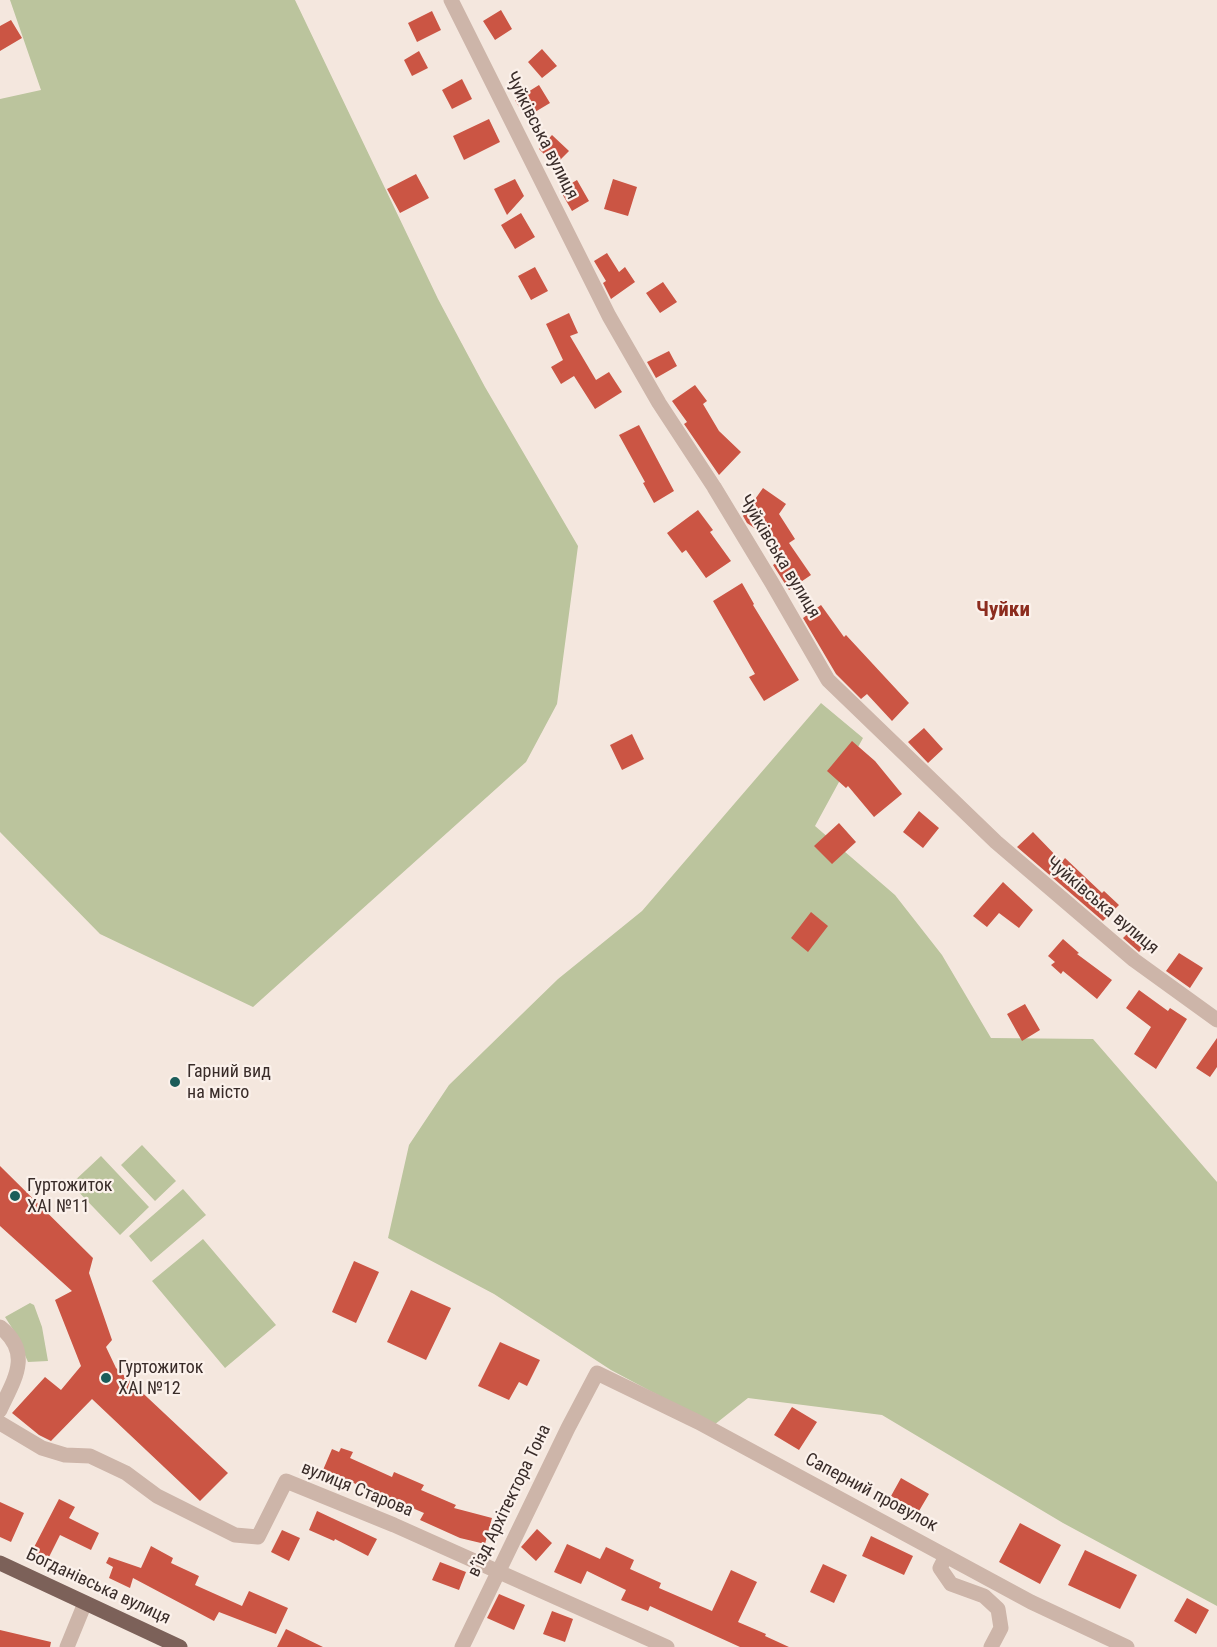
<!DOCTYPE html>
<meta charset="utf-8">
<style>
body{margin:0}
canvas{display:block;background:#f4e7de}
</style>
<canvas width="1217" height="1647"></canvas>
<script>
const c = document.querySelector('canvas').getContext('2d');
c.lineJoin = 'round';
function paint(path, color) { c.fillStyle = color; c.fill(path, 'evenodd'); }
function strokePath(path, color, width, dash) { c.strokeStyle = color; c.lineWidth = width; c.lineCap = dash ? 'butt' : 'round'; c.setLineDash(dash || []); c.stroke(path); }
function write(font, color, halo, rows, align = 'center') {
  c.font = font + ' "Roboto Condensed",sans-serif'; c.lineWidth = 4.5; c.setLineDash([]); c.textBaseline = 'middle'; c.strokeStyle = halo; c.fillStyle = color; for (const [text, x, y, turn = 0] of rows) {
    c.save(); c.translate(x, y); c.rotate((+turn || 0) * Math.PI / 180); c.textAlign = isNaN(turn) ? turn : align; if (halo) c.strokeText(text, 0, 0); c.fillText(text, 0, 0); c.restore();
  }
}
paint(new Path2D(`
 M 10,0 L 295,0 L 438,299 L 485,387 L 578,546 L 557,704 L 526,762 L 253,1007 L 100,934 L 0,832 L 0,99 L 41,90 Z
 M 821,703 L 863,738 L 815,826 L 895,895 L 942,955 L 991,1038 L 1093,1039 L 1217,1182 L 1217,1606 L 1063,1523 L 882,1415 L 748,1398 L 714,1425 L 611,1370 L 494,1294 L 388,1238 L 409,1145 L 449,1085 L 558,979 L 642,911 Z
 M 142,1145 L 176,1181 L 155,1201 L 121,1165 Z
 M 101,1156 L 149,1207 L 120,1235 L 71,1184 Z
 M 183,1189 L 206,1215 L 151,1262 L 129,1236 Z
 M 203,1239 L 276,1325 L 225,1368 L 152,1281 Z
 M 30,1303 L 34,1305 L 42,1327 L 48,1361 L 28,1362 L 14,1331 L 5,1317 Z`), '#bbc49d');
paint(new Path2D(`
 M 501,10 L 512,29 L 495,40 L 483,21 Z
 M 432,11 L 441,30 L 417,42 L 408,23 Z
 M 11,20 L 22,38 L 0,51 L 0,26 Z
 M 542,49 L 557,66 L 542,78 L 528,62 Z
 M 419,51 L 428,68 L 412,76 L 404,60 Z
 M 462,79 L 472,99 L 452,109 L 442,90 Z
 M 539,85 L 550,103 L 525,118 L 515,100 Z
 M 489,119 L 500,142 L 464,160 L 453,136 Z
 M 552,135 L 569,151 L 555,165 L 539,149 Z
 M 416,174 L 429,198 L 400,213 L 387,189 Z
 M 515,179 L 524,196 L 507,215 L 494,189 Z
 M 613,179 L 637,187 L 628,216 L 604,209 Z
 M 577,180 L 589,201 L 572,211 L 560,190 Z
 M 521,213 L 535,237 L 515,249 L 501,225 Z
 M 607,253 L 619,272 L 625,267 L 635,282 L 611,299 L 603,283 L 606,281 L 594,261 Z
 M 535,267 L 548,291 L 531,300 L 518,276 Z
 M 663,282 L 677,302 L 660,313 L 646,293 Z
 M 569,313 L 578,333 L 570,336 L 596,380 L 609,372 L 622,392 L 595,409 L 574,376 L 561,384 L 551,367 L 563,360 L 546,324 Z
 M 669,351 L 677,366 L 656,378 L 647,362 Z
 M 695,385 L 707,401 L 703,404 L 719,431 L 741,452 L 719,475 L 684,424 L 687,422 L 672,401 Z
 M 639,425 L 674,491 L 654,503 L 643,483 L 645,482 L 619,435 Z
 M 763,488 L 786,504 L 779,514 L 795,539 L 789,543 L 811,575 L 789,590 L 773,565 L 780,560 L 763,534 L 747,523 L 743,516 Z
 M 698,510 L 713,530 L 710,532 L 731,561 L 706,578 L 686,550 L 682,553 L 667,533 Z
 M 742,583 L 754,604 L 753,605 L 799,680 L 764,701 L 749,677 L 755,674 L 713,601 Z
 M 821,605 L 844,637 L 846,635 L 909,703 L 892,721 L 867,694 L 861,699 L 836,674 L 803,618 Z
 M 924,728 L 943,749 L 928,763 L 908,742 Z
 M 632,734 L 644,759 L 622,770 L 610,745 Z
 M 852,741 L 875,761 L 902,794 L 874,817 L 848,786 L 846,788 L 827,771 Z
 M 919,811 L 939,828 L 923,848 L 903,832 Z
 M 839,823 L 856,842 L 832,864 L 814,846 Z
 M 1033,832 L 1062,862 L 1065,858 L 1102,893 L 1104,891 L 1119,905 L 1103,921 L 1017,847 Z
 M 1003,882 L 1033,910 L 1019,928 L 999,913 L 987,927 L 973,916 Z
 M 811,912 L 828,926 L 808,952 L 791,938 Z
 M 1134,927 L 1149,942 L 1139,952 L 1123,938 Z
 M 1063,939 L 1079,953 L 1077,954 L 1112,980 L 1097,999 L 1063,971 L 1061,974 L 1051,965 L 1055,962 L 1048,956 Z
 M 1179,953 L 1203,968 L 1190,988 L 1166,971 Z
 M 1139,990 L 1168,1011 L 1170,1008 L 1187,1019 L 1156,1069 L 1134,1054 L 1151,1027 L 1126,1008 Z
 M 1025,1004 L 1040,1030 L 1022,1041 L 1007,1014 Z
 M 1217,1038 L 1217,1067 L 1210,1077 L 1196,1068 Z
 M 0,1166 L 93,1258 L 89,1273 L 112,1340 L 106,1347 L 116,1368 L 228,1473 L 200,1501 L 92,1399 L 51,1441 L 39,1435 L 12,1413 L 45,1377 L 61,1390 L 81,1366 L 55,1300 L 72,1291 L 0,1226 Z
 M 354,1261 L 379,1272 L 356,1323 L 332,1312 Z
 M 411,1290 L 451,1308 L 426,1360 L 387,1342 Z
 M 500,1342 L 540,1360 L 527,1386 L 519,1382 L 509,1400 L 478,1386 Z
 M 792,1407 L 817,1422 L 799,1450 L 774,1435 Z
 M 341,1448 L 353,1452 L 350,1458 L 392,1477 L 394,1472 L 424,1485 L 421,1490 L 456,1505 L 454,1508 L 492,1518 L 485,1544 L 460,1538 L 420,1520 L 424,1513 L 323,1470 L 332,1449 L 339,1452 Z
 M 901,1478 L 929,1494 L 919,1511 L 891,1496 Z
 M 59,1499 L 75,1507 L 69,1518 L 99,1533 L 91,1550 L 60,1535 L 47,1561 L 31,1553 Z
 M 0,1502 L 24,1513 L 11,1542 L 0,1537 Z
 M 317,1511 L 377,1539 L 368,1556 L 335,1539 L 334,1541 L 309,1530 Z
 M 1020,1523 L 1061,1545 L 1040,1584 L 999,1562 Z
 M 537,1529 L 552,1543 L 536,1561 L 521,1547 Z
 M 282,1530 L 300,1538 L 289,1561 L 271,1552 Z
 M 871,1536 L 913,1556 L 904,1575 L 862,1556 Z
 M 567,1544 L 600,1559 L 606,1547 L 634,1560 L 630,1569 L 661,1583 L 659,1588 L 712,1611 L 731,1570 L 757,1582 L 738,1622 L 766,1634 L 765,1636 L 789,1647 L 740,1647 L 650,1606 L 648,1611 L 621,1600 L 626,1590 L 587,1571 L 581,1584 L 554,1572 Z
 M 151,1546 L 173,1558 L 171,1563 L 199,1576 L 195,1585 L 242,1606 L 249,1591 L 288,1608 L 276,1634 L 219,1612 L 214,1621 L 133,1578 L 130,1588 L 109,1578 L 113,1567 L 106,1563 L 109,1557 L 141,1568 Z
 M 1085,1550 L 1137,1575 L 1120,1609 L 1068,1585 Z
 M 440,1562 L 466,1572 L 459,1590 L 432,1580 Z
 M 823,1564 L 847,1575 L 834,1603 L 810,1592 Z
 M 499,1594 L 525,1605 L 514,1630 L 487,1618 Z
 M 1187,1598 L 1209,1610 L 1196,1634 L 1174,1621 Z
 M 552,1611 L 573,1619 L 565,1642 L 543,1634 Z
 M 286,1629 L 323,1647 L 277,1647 Z
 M 0,1630 L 51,1642 L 50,1647 L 0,1647 Z`), '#cb5544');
strokePath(new Path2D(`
 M 451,0 L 609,316 L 659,403 L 714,487 L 772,583 L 828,680 L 996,842 L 1134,960 L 1217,1020
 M 0,1327 C 33,1353 14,1380 0,1410
 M 0,1423 L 42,1448 L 65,1455 L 90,1456 L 126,1473 L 157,1496 L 235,1535 L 258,1537 L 286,1481 L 394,1525 L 667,1647
 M 946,1556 L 940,1568 L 951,1584 L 984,1596 L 998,1609 L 1001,1628 L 991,1647
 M 67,1647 L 85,1603
 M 462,1647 L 568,1428 L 597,1373 L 698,1422 L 1031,1602 L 1127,1647`), '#cdb5a9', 15);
strokePath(new Path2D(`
 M 0,1563 L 180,1647`), '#7c6159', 15);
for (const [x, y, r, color] of [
 [175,1082,6,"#1c5d5a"],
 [15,1196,6,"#1c5d5a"],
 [106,1378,6,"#1c5d5a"]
]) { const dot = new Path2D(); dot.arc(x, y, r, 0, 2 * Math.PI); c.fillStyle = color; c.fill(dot); strokePath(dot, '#fbf1eb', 2); }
write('18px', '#392c29', '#fbf1eb', [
 ["Чуйківська вулиця",541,136,63],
 ["Чуйківська вулиця",779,557,59],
 ["Чуйківська вулиця",1102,906,40],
 ["вулиця Старова",357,1490,22],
 ["Саперний провулок",871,1493,28],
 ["в’їзд Архітектора Тона",510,1501,-64],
 ["Богданівська вулиця",98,1587,25]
]);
write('18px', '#392c29', '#fbf1eb', [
 ["Гарний вид",187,1072],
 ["на місто",187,1093],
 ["Гуртожиток",27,1186],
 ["ХАІ №11",27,1207],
 ["Гуртожиток",118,1368],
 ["ХАІ №12",118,1389]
], 'left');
write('bold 21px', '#8c2c1e', '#fbf1eb', [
 ["Чуйки",1003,611]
]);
</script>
